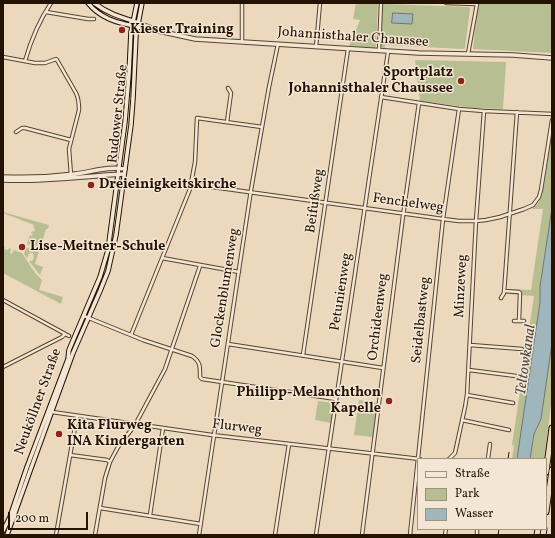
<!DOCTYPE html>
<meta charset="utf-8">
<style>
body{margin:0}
#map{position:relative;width:555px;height:538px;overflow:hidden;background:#ecd8bd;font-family:Vollkorn,serif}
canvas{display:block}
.frame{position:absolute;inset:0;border:4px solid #251301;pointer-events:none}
.legend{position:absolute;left:417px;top:458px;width:130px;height:72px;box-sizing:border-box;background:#f3e6d4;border:1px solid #a19280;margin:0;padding:5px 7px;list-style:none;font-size:12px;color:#251301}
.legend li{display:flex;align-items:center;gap:8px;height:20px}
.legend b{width:20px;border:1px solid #a19280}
.scale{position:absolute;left:8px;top:512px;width:80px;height:18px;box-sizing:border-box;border:2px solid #251301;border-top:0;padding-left:5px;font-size:12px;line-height:14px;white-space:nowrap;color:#251301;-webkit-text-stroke:3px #f3e6d4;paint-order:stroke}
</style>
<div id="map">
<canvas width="555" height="538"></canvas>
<div class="frame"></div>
<ul class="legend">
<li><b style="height:5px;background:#f3e6d4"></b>Straße</li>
<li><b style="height:11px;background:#b7bf92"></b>Park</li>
<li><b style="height:11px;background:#a0b6bd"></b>Wasser</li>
</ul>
<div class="scale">200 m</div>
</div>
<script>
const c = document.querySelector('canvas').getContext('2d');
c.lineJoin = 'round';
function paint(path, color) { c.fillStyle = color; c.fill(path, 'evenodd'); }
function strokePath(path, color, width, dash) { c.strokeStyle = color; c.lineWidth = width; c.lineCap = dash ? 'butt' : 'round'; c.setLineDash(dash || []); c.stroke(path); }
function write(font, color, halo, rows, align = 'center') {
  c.font = font + ' Vollkorn,serif'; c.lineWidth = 3; c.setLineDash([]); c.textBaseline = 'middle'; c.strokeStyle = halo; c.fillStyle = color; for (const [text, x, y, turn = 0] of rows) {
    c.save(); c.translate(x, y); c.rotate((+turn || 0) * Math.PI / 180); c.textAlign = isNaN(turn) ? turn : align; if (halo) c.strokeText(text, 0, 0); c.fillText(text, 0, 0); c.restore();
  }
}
paint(new Path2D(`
 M 356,3 L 378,3 L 376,46 L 375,48 L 349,46 L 360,20 L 353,19 Z
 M 383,3 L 387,4 L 469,7 L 470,9 L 465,48 L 463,49 L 385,45 L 385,48 L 383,48 L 381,46 Z
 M 478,3 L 552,3 L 552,53 L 473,49 Z
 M 415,60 L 506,62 L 503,109 L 473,108 L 420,101 Z
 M 552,128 L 552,208 L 540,287 L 540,302 L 517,459 L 512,459 L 514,446 L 512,445 L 534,296 L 506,294 L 507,289 L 531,290 L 543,209 L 531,209 L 538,203 L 542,196 Z
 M 3,212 L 49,225 L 48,229 L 46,229 L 35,264 L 43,267 L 40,275 L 29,261 L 32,261 C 35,257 33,257 33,253 L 30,253 L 27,258 L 24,254 L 26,247 L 30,249 L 32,246 L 27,244 L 30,235 L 32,236 L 33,234 L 31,233 L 32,231 L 34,232 L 35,228 L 33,227 L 34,225 L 3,213 Z
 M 3,246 L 5,247 L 4,249 L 8,250 L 9,248 L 11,249 L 10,253 L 12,254 L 14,250 L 22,253 L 33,270 L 35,271 L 34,272 L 42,280 L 39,290 L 63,297 L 61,304 L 3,273 Z
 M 552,343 L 552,398 L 544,459 L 530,459 L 534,434 L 541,419 Z
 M 359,400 L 377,403 L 373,437 L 354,435 Z
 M 318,401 L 334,403 L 331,423 L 315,420 Z`), '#b7bf92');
const water = new Path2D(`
 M 393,13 L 413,14 L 412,24 L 392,23 Z
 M 552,208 L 552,343 L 541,419 L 534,434 L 530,459 L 517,459 L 540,302 L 540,287 Z`);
paint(water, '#a0b6bd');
strokePath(water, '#6f7572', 1);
const minor = new Path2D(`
 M 446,3 L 477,4 L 468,54
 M 46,12 L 88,19 L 94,19
 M 242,41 L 242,3
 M 316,47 L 320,3
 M 379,50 L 381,3
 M 3,57 L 35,63 L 45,63 L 56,59 L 57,60 L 76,93 C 79,99 79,104 79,110 L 69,149 L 71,175
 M 25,61 C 31,40 39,21 51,3
 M 381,97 L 459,109 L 484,111 L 552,114
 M 227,122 L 231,93 L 228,88
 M 16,132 L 22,128 L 25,128 L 71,140
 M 191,184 L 443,219 L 459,221 L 476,221 L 486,220 L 500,217 L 524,209 L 533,205 L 539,197 L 541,190 L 552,120
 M 162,258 L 239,272
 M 504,291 L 519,292 L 520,293 L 519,321
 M 501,298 L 504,293 L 517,112
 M 3,300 L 69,336
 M 84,316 L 143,340 L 192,356 C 201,362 200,368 200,377 L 202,379 L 336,399
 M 514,321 L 524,321
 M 131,335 L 190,189 L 195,162 L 197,118 L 262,127
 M 228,344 L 383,368
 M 470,345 L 522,349
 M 303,355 L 348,49
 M 3,367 L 62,337 L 65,334
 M 469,370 L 516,376
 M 467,395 L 513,403
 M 52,412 L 212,435 L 420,459
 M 462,420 L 509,430
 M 70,455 L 107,460 L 110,462
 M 449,459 L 455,453 L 465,407 L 467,395 L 476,221 L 484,111
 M 488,459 L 490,444
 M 100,508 L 201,524
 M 150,515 L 163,428
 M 56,535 L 77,416
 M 95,535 L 105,478 L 110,462 L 118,447 L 135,425 L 165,369 L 200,266
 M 199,535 L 251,190 L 269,87 L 278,44
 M 275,535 L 289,444
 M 316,535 L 388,52
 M 362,535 L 403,216 L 419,103
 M 410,535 L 443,219 L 459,109
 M 445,535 L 446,529
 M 477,535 L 477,529`);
const tertiary = new Path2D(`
 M 138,23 L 149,27 L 153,29
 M 138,27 L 154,30 L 195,39 L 419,53 L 513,55 L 552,58
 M 3,177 C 27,178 51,177 75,174 C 92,172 108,166 125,169
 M 3,180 C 44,182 83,176 124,174`);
const secondary = new Path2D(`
 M 88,3 C 100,18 117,23 135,26
 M 94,3 C 107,13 120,17 136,22
 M 3,531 L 10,517 L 27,467 L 68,359 L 69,350 L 100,277 L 108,250 L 125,122 L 129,74 L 131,32 L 137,3
 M 7,535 L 30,471 L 73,353 L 100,291 L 108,271 L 116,235 L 131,125 L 133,99 L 136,35 L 142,3`);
const motorway = new Path2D(`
 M 546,472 L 552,428
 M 546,512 L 552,470
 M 537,535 L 538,529
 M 543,535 L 544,529`);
strokePath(minor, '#574430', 4.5);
strokePath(tertiary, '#574430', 5.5);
strokePath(secondary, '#251301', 5.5);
strokePath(motorway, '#251301', 7);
strokePath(minor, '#f3e6d4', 2.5);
strokePath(tertiary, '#f3e6d4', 3.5);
strokePath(secondary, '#f3e6d4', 3.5);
strokePath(motorway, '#ecd8bd', 5);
strokePath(new Path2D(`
 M 508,459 L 510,446
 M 498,535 L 499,529`), '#251301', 1, [7, 7]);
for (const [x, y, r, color] of [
 [122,30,4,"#8f2418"],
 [461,81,4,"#8f2418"],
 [91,185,4,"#8f2418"],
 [22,247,4,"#8f2418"],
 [389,401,4,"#8f2418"],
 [59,434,4,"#8f2418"]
]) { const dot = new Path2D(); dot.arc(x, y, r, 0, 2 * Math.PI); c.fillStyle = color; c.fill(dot); strokePath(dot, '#f3e6d4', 1.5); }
write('bold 14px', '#251301', '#f3e6d4', [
 ["Kieser Training",130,30],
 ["Sportplatz",453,73,"right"],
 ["Johannisthaler Chaussee",453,89,"right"],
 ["Dreieinigkeitskirche",99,185],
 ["Lise-Meitner-Schule",30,247],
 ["Philipp-Melanchthon",381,393,"right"],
 ["Kapelle",381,409,"right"],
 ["Kita Flurweg",67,426],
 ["INA Kindergarten",67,442]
], 'left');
write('14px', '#251301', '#f3e6d4', [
 ["Johannisthaler Chaussee",353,38,4],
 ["Rudower Straße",119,114,-84],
 ["Beifußweg",316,201,-82],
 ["Fenchelweg",408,204,8],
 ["Minzeweg",462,286,-87],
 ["Glockenblumenweg",226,288,-81],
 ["Petunienweg",342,292,-81],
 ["Orchideenweg",379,317,-83],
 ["Seidelbastweg",422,320,-84],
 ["Neuköllner Straße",39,402,-70],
 ["Flurweg",237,428,7]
]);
write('italic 15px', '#504c43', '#f3e6d4', [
 ["Teltowkanal",527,360,-82]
]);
</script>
